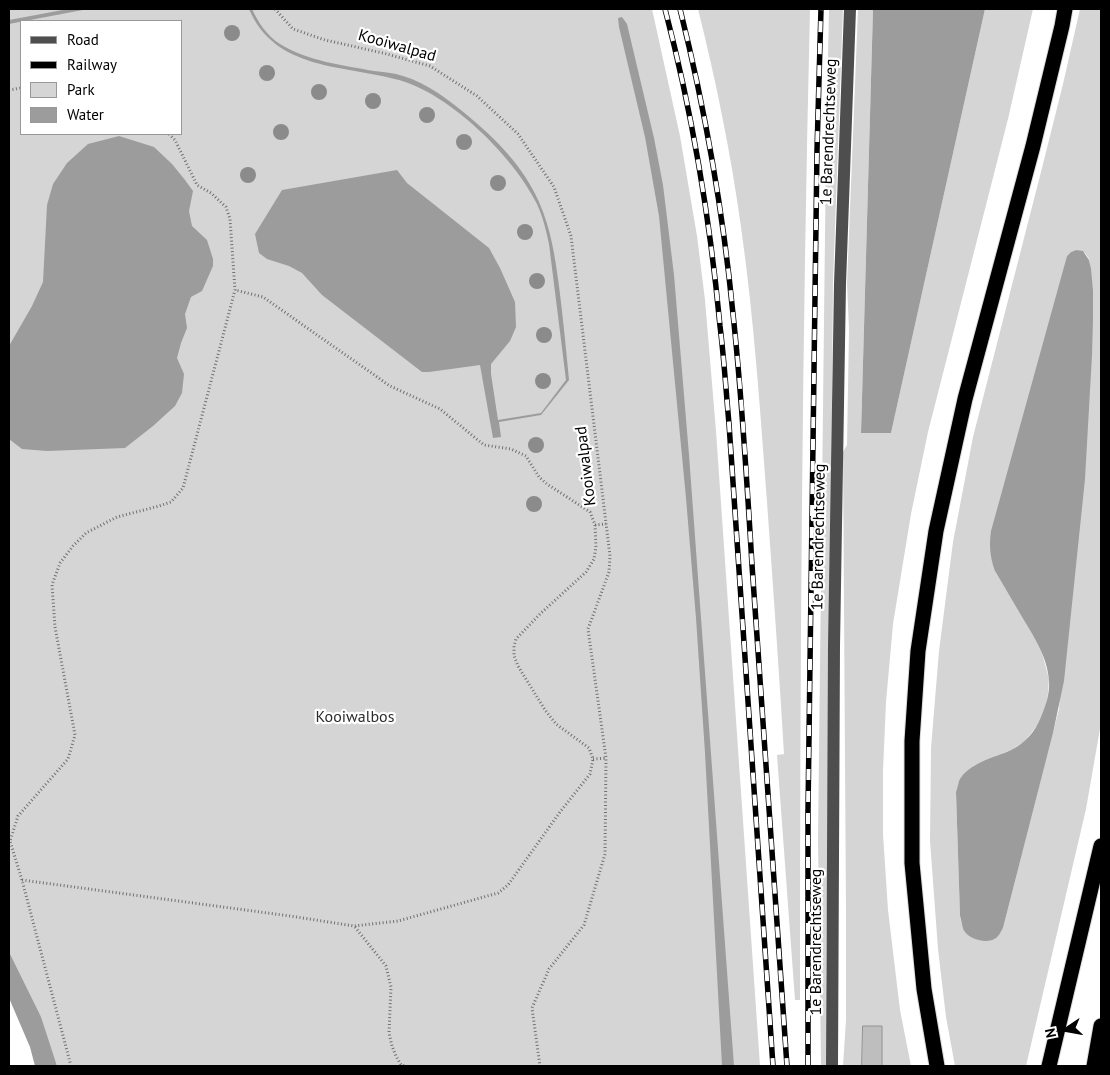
<!DOCTYPE html>
<style>
body{margin:0}
#map{position:relative;width:1110px;height:1075px;overflow:hidden;background:#fff;font-family:"PT Sans",sans-serif}
canvas{display:block}
.frame{position:absolute;inset:0;border:10px solid #000;pointer-events:none}
.legend{position:absolute;left:20px;top:20px;width:162px;height:115px;box-sizing:border-box;background:#fff;border:1px solid #999;margin:0;padding:6px 9px;list-style:none;font-size:15px;color:#000}
.legend li{display:flex;align-items:center;gap:10px;height:25px}
.legend b{width:25px;border:1px solid #999}
.north{position:absolute;left:1040px;top:1005px;width:50px;height:50px;-webkit-text-stroke:4px #fff;paint-order:stroke;rotate:258deg;font-size:14px;font-weight:700;line-height:20px;text-align:center;color:#000}
.north::after{content:'';display:block;margin:auto;width:18px;height:22px;background:#000;clip-path:polygon(50% 0,100% 100%,50% 72%,0 100%)}
</style>
<div id="map">
<canvas width="1110" height="1075"></canvas>
<div class="frame"></div>
<ul class="legend">
<li><b style="height:6px;background:#4e4e4e"></b>Road</li>
<li><b style="height:6px;background:#000"></b>Railway</li>
<li><b style="height:14px;background:#d5d5d5"></b>Park</li>
<li><b style="height:14px;background:#9c9c9c"></b>Water</li>
</ul>
<div class="north">N</div>
</div>
<script>
const c = document.querySelector('canvas').getContext('2d');
c.lineJoin = 'round';
function paint(path, color) { c.fillStyle = color; c.fill(path, 'evenodd'); }
function strokePath(path, color, width, dash) { c.strokeStyle = color; c.lineWidth = width; c.lineCap = dash ? 'butt' : 'round'; c.setLineDash(dash || []); c.stroke(path); }
function write(font, color, halo, rows, align = 'center') {
  c.font = font + ' "PT Sans",sans-serif'; c.lineWidth = 4.5; c.setLineDash([]); c.textBaseline = 'middle'; c.strokeStyle = halo; c.fillStyle = color; for (const [text, x, y, turn = 0] of rows) {
    c.save(); c.translate(x, y); c.rotate((+turn || 0) * Math.PI / 180); c.textAlign = isNaN(turn) ? turn : align; if (halo) c.strokeText(text, 0, 0); c.fillText(text, 0, 0); c.restore();
  }
}
paint(new Path2D(`
 M 9,9 L 652,9 L 680,136 L 697,236 L 705,300 L 716,431 L 760,1066 L 57,1066 L 53,1055 L 9,955 ZM 21,21 L 181,21 L 181,134 L 21,134 Z
 M 698,9 L 810,9 C 802,339 800,670 800,1000 L 795,1000 L 777,755 L 784,754 C 779,670 773,586 767,502 C 760,410 754,318 741,227 C 731,154 716,81 698,9 Z
 M 829,9 L 843,9 L 833,283 L 828,839 L 826,958 L 826,1066 L 821,1066 L 818,838 L 826,149 Z
 M 858,9 L 873,9 L 861,432 L 891,433 L 985,9 L 1033,9 L 1008,119 L 928,432 L 911,514 L 893,624 L 886,702 L 883,771 L 883,834 L 888,910 L 900,1010 L 911,1066 L 843,1066 L 846,1020 L 846,912 L 843,452 L 847,445 L 849,329 L 847,284 Z
 M 1080,9 L 1101,9 L 1101,723 L 1086,809 L 1026,1066 L 955,1066 L 946,1017 L 938,949 L 930,841 L 931,748 L 939,651 L 953,542 L 973,437 L 1042,168 L 1063,84 ZM 1076,250 L 1085,253 L 1089,259 L 1093,290 L 1059,709 L 1003,928 L 988,940 C 968,939 964,935 960,916 L 956,792 L 960,780 L 974,766 L 1013,749 L 1025,741 L 1039,723 L 1046,706 L 1048,693 L 1049,679 L 1041,649 L 995,571 L 1067,256 L 1071,252 Z`), '#d5d5d5');
paint(new Path2D(`
 M 68,9 L 88,9 L 9,24 L 9,20 Z
 M 249,9 L 252,9 C 258,22 267,36 280,44 C 307,61 342,65 374,71 C 383,72 394,73 403,76 C 429,84 447,99 467,115 C 497,140 523,166 539,202 C 551,229 555,257 559,286 C 563,317 566,349 569,380 L 541,415 L 499,422 L 501,437 L 493,438 L 480,365 L 429,372 L 422,372 L 322,295 L 302,273 L 289,266 L 267,259 L 259,253 L 255,234 L 282,190 L 397,170 L 407,183 L 489,248 L 500,268 L 515,302 L 516,327 L 510,341 L 491,364 L 491,374 L 498,420 L 541,413 L 566,380 L 549,244 C 546,230 543,217 537,204 C 514,157 450,94 399,80 C 345,65 275,71 249,9 Z
 M 873,9 L 985,9 L 891,433 L 861,433 Z
 M 622,17 L 627,24 L 654,138 L 663,185 L 674,275 L 689,455 L 734,1066 L 722,1066 L 705,753 L 696,618 L 686,498 L 659,216 L 645,137 L 619,27 L 618,18 Z
 M 119,136 L 154,147 L 172,164 L 185,180 L 193,191 L 189,211 L 192,226 L 207,240 L 213,259 L 213,266 L 202,291 L 191,297 L 185,314 L 187,328 L 181,343 L 177,358 L 184,374 L 182,393 L 175,406 L 153,426 L 125,448 L 47,451 L 22,449 L 9,439 L 9,346 L 32,306 L 43,282 L 47,205 L 53,184 L 67,163 L 88,144 Z
 M 1076,250 L 1083,251 L 1089,260 L 1091,269 L 1093,290 L 1093,319 L 1092,355 L 1085,479 L 1064,681 L 1053,733 L 1003,928 C 1001,931 999,936 996,938 C 988,944 971,940 965,932 C 962,928 962,922 960,916 L 956,792 C 957,789 958,785 959,781 C 968,763 994,758 1011,750 C 1025,743 1035,732 1041,717 C 1046,705 1050,693 1049,680 C 1047,656 1034,637 1022,617 C 1013,602 1004,586 995,571 C 990,557 989,546 991,531 L 1067,256 L 1071,252 Z
 M 9,952 L 41,1017 L 57,1066 L 35,1066 L 30,1047 L 9,998 Z`), '#9c9c9c');
const building = new Path2D(`
 M 863,1026 L 882,1026 L 882,1066 L 862,1066 Z`);
paint(building, '#bebebe');
strokePath(building, '#929292', 1);
const highway = new Path2D(`
 M 937,1066 L 924,989 L 912,863 L 912,741 L 918,651 L 936,531 L 965,399 L 1033,146 L 1062,26 L 1065,9
 M 1049,1066 L 1101,846
 M 1094,1066 L 1101,1026`);
strokePath(highway, '#dbdbdb', 17);
strokePath(new Path2D(`
 M 275,9 L 293,29 L 325,40 L 383,53 L 430,66 L 477,96 L 518,134 L 554,187 L 571,236 L 610,556 L 609,572 L 588,629 L 606,758 L 605,854 L 584,925 L 549,969 L 532,1008 L 540,1066
 M 9,90 L 21,88
 M 595,525 L 606,524
 M 593,759 L 606,758
 M 22,880 L 290,916 L 354,926 L 398,921 L 498,893 L 508,885 L 560,812 L 590,774 L 593,759 L 589,748 L 556,724 L 545,710 L 518,666 L 514,656 L 514,646 L 516,639 L 540,614 L 586,572 L 594,559 L 596,547 L 595,525 L 590,512 L 547,484 L 539,477 L 526,456 L 511,449 L 484,445 L 440,409 L 390,386 L 263,297 L 235,290
 M 355,927 L 386,966 L 391,987 L 389,1033 L 392,1046 L 396,1056 L 401,1065 L 405,1066
 M 71,1066 L 22,880 L 10,841 L 18,816 L 68,759 L 75,735 L 55,627 L 52,585 L 60,563 L 73,546 L 86,533 L 117,517 L 159,506 L 171,502 L 183,488 L 235,290 L 230,219 L 226,207 L 211,193 L 197,185 L 175,140 L 169,134`), '#707070', 3, [1, 2.5]);
strokePath(new Path2D(`
 M 832,1066 L 834,646 L 840,284 L 850,9`), '#4e4e4e', 12);
strokePath(highway, '#000', 15);
const rail = new Path2D(`
 M 665,9 C 692,112 710,219 720,326 C 724,358 726,391 729,424 L 773,1066
 M 680,9 C 705,109 723,211 733,314 C 742,397 747,481 752,565 C 764,732 775,899 787,1066
 M 808,1066 L 808,810 L 817,150 L 821,9`);
strokePath(rail, '#000', 5.5);
strokePath(rail, '#fff', 4, [11]);
c.fillStyle = '#8b8b8b';
for (const [x, y] of [
 [232,33],
 [267,73],
 [319,92],
 [373,101],
 [427,115],
 [281,132],
 [464,142],
 [248,175],
 [498,183],
 [525,232],
 [537,281],
 [544,335],
 [543,381],
 [536,445],
 [534,504]
]) { c.beginPath(); c.arc(x, y, 8, 0, 2 * Math.PI); c.fill(); }
write('16px', '#000', '#fff', [
 ["Kooiwalpad",397,46,16],
 ["1e Barendrechtseweg",829,132,-88],
 ["Kooiwalpad",586,466,-97],
 ["1e Barendrechtseweg",819,537,-89],
 ["1e Barendrechtseweg",816,942,-90]
]);
write('16px', '#2c2c2c', '#fff', [
 ["Kooiwalbos",355,717]
]);
</script>
